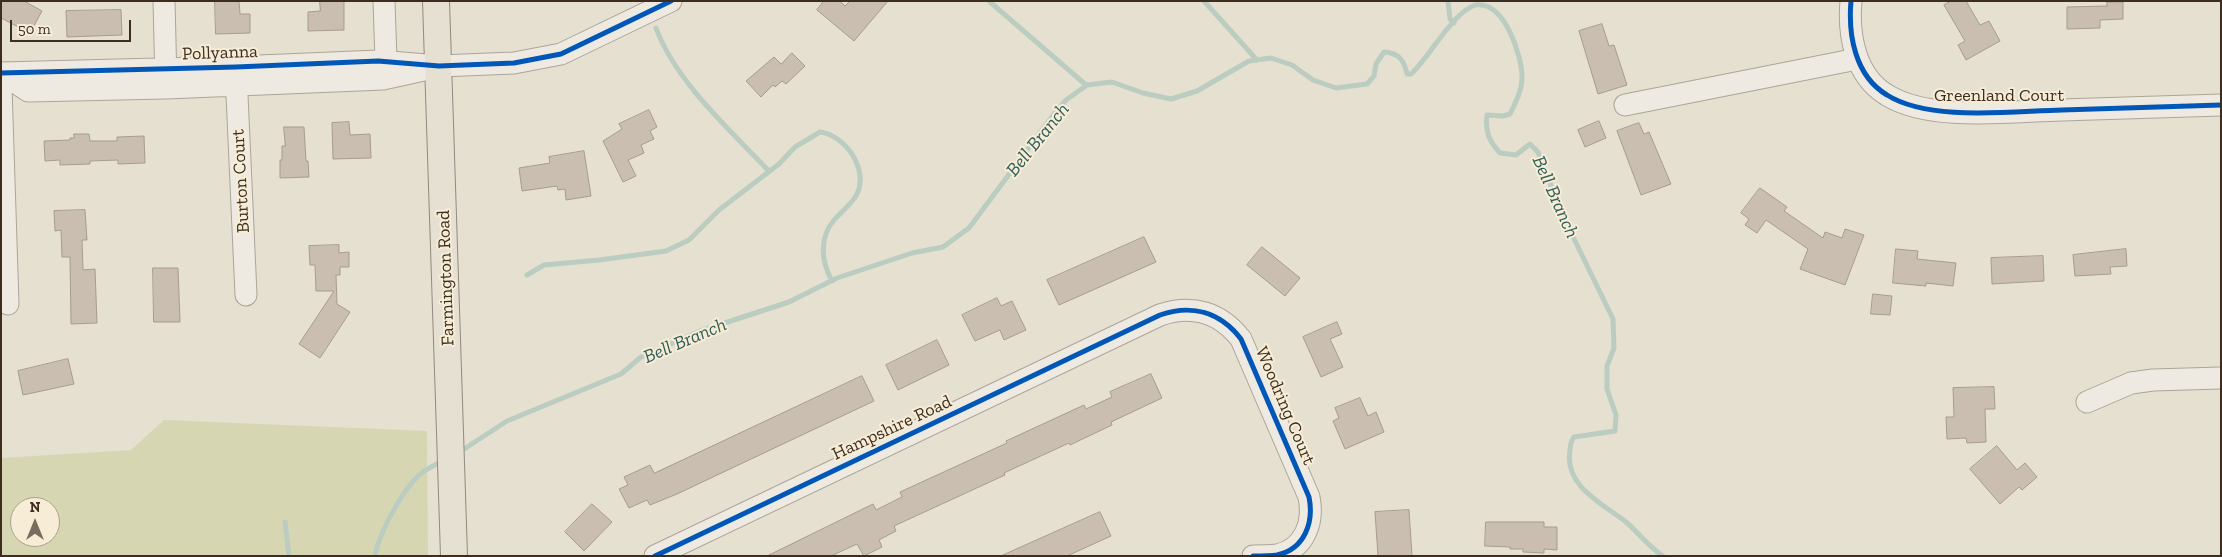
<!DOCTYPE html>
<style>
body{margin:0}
#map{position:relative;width:2222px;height:557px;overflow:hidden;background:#e6e0d0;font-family:"Zilla Slab",serif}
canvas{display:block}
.frame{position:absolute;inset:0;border:2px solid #3c2d1f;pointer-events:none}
.north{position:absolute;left:10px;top:497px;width:50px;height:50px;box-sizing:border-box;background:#f7edd6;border:1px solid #aca08d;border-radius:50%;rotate:0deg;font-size:14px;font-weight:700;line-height:20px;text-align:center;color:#3c2d1f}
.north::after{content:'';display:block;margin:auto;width:18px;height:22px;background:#786c5d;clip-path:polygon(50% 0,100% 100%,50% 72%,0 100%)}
.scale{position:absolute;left:10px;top:20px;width:121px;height:22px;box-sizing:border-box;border:2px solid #3c2d1f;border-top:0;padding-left:6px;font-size:15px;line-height:18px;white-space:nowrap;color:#3c2d1f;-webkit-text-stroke:4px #f7edd6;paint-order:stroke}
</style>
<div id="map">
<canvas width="2222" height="557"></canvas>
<div class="frame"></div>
<div class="north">N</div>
<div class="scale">50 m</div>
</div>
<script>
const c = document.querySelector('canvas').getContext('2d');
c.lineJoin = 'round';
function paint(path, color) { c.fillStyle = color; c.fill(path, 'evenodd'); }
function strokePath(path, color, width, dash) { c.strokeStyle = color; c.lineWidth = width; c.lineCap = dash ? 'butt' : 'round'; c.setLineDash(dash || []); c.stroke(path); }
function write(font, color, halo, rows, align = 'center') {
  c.font = font + ' "Zilla Slab",serif'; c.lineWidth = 4; c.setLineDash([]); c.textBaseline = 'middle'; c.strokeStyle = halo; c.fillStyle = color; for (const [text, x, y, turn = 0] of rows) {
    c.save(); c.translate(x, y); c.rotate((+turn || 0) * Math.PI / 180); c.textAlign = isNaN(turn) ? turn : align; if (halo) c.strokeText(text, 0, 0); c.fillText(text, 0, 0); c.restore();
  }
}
paint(new Path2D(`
 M 164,420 L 427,431 L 428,556 L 1,556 L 1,458 L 131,450 ZM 20,507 L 50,507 L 50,537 L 20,537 Z`), '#d6d7b2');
strokePath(new Path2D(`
 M 989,1 L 1086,85
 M 1204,1 L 1257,60
 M 1448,1 L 1450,19 L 1454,23
 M 656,28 C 676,82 730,130 769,171
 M 527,275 L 544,265 L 599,260 L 666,251 L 689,240 L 719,210 L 779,164 L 795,147 L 820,132 C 845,135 869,169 857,194 C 852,204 842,211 834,220 C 819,238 821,261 832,281
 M 458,453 L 507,421 L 621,374 L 641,357 L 700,331 L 789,302 L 837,278 L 912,253 L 943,247 L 969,228 L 1054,114 L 1066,100 L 1087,85 L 1112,82 L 1143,93 L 1171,99 L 1197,91 L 1249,61 L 1271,58 L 1292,65 L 1313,80 L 1336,88 L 1367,84 L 1374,76 L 1376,64 L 1384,52 C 1399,53 1404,60 1407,74 L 1411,74 C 1429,58 1452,13 1475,5 C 1505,0 1522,57 1522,77 C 1522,90 1516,102 1510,114 L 1503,116 L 1487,115 C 1485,132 1489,141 1500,153 L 1516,155 L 1530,144 L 1538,152 L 1562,214 L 1613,319 L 1614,348 L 1607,366 L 1607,389 L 1616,415 L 1615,431 L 1574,437 C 1571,441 1570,445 1570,451 C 1564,486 1603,504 1626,522 C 1639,533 1649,547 1663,556
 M 285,522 L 289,556
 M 375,556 C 379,533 404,486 423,472 C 430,467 437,464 444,460`), '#bbccc1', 5);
const building = new Path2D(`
 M 1,1 L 24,1 L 42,11 L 30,33 L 1,18 Z
 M 215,1 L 239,1 L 240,14 L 250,14 L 250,33 L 216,34 Z
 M 320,1 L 344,1 L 344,30 L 308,31 L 308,12 L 320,11 Z
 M 824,1 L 840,1 L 845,6 L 850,1 L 888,1 L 854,41 L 817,10 Z
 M 1952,1 L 1966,1 L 1980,25 L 1989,21 L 2000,41 L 1966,60 L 1958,45 L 1965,41 L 1944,5 Z
 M 2107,2 L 2123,2 L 2123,19 L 2100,20 L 2100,28 L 2067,29 L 2067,7 L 2107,6 Z
 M 121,10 L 122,35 L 67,37 L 66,11 Z
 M 1602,24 L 1609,46 L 1614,45 L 1627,85 L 1598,94 L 1579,31 Z
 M 792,53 L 805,66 L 786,84 L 782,81 L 775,87 L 773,85 L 761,97 L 746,81 L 774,57 L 781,64 Z
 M 649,110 L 657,127 L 650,131 L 654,139 L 641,145 L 644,153 L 628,160 L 636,176 L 623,182 L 603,141 L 622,129 L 619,124 Z
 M 1599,121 L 1606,138 L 1585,147 L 1578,130 Z
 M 349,122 L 350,135 L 370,134 L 371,158 L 333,159 L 332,123 Z
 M 1639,123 L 1644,134 L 1649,132 L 1671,184 L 1641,195 L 1617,131 Z
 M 284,127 L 304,127 L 306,161 L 308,161 L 309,177 L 280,178 L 280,160 L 282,160 L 282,146 L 285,146 Z
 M 74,134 L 89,134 L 90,141 L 117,141 L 117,137 L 144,136 L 145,163 L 118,164 L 118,160 L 90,161 L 90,164 L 60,165 L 60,160 L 45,161 L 44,141 L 70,140 L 70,138 L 74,138 Z
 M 584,151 L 591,196 L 566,200 L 565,189 L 558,190 L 557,186 L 522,191 L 519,168 L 550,163 L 549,157 Z
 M 1760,188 L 1787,207 L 1784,211 L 1823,238 L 1825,232 L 1842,238 L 1845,229 L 1864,235 L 1845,285 L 1800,269 L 1808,249 L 1766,220 L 1757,233 L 1745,225 L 1749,219 L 1741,213 Z
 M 85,210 L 87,240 L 82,240 L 83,270 L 95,269 L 97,323 L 71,324 L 70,257 L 62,257 L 61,230 L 55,231 L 54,211 Z
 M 1144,237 L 1156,262 L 1059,305 L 1047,280 Z
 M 339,245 L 339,253 L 349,252 L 349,267 L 340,267 L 340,275 L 336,275 L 337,304 L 350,312 L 320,358 L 299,344 L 334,291 L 316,291 L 315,265 L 310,265 L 309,246 Z
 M 1262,247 L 1300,278 L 1285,296 L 1247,265 Z
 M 1896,249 L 1918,251 L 1917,259 L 1956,263 L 1953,286 L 1926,283 L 1926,286 L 1893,283 Z
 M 2126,249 L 2127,266 L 2110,267 L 2111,274 L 2075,276 L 2073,255 Z
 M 2043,256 L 2044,281 L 1992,284 L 1991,258 Z
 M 153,268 L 178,268 L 180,322 L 154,322 Z
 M 1873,294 L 1892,296 L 1890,315 L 1871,314 Z
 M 997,298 L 1001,306 L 1012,301 L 1026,330 L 1004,340 L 1000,330 L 975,341 L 962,315 Z
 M 1337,322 L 1342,334 L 1330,339 L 1343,367 L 1321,377 L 1303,337 Z
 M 937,340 L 949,365 L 898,390 L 886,365 Z
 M 68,359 L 74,384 L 23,395 L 18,371 Z
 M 1151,374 L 1162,398 L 1111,422 L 1112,425 L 1070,445 L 1069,443 L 1004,473 L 1005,475 L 894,526 L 896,531 L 879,540 L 882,547 L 864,556 L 857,544 L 831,556 L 767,556 L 873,504 L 876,510 L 902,497 L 900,492 L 1007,443 L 1006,441 L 1084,405 L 1086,409 L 1112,397 L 1110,392 Z
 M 862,376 L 874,401 L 677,494 L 650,505 L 647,500 L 629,508 L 619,489 L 628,485 L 624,477 L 650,465 L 654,473 Z
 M 1994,387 L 1995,409 L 1985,409 L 1986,442 L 1967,443 L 1966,438 L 1947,439 L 1946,417 L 1954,417 L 1953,388 Z
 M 1360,398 L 1368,416 L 1376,412 L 1384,432 L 1345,449 L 1333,421 L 1339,418 L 1335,408 Z
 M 1997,446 L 2017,470 L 2025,463 L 2037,477 L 2022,490 L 2019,487 L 2000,504 L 1970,469 Z
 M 592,504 L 612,522 L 584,551 L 565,532 Z
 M 1409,510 L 1412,556 L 1378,556 L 1375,512 Z
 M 1100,512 L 1111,536 L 1067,556 L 1001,556 Z
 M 1486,522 L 1544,522 L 1544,527 L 1557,527 L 1557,550 L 1544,549 L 1544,553 L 1523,552 L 1523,549 L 1510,549 L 1510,547 L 1485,546 Z`);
paint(building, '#cabeb0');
strokePath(building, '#a79b8f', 1);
const minor = new Path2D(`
 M 164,1 L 166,83
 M 1851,1 C 1848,35 1855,76 1887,95 C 1930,122 2012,111 2062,110 C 2115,108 2168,107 2221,105
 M 1,73 L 236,67 L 378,61 L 439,66 L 514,63 L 561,54 L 671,1
 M 1,73 L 28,91 L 166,88 L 383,79 L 424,70
 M 236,73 L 246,295
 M 383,74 L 386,61 L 384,1
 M 1,87 L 8,304
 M 1625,105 L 1857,59
 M 2087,402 L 2131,383 L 2153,380 L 2221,378
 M 655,556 L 1160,315 C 1192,304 1220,312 1241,339 L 1309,497 C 1314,522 1305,549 1277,555 C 1269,556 1261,556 1253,556`);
const major = new Path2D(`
 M 436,1 L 454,556`);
strokePath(minor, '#aca598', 23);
strokePath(major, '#918a7f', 28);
strokePath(minor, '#eeeae1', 21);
strokePath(major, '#e6e0d3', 26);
strokePath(new Path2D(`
 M 1851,1 C 1848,35 1855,76 1887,95 C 1930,122 2012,111 2062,110 C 2115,108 2168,107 2221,105
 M 1,73 L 236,67 L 378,61 L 439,66 L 514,63 L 561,54 L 671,1
 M 655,556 L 1160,315 C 1192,304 1220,312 1241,339 L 1309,497 C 1314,522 1305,549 1277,555 C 1269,556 1261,556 1253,556`), '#0057b8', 5);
write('18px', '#3c2d1f', '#f7edd6', [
 ["Pollyanna",220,53,-2],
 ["Greenland Court",1999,96],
 ["Burton Court",241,181,-93],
 ["Farmington Road",446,278,-92],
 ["Woodring Court",1285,406,67],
 ["Hampshire Road",892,428,-25]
]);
write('italic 19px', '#2e5c59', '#f7edd6', [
 ["Bell Branch",1038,140,-51],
 ["Bell Branch",1555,197,66],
 ["Bell Branch",685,341,-23]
]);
</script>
